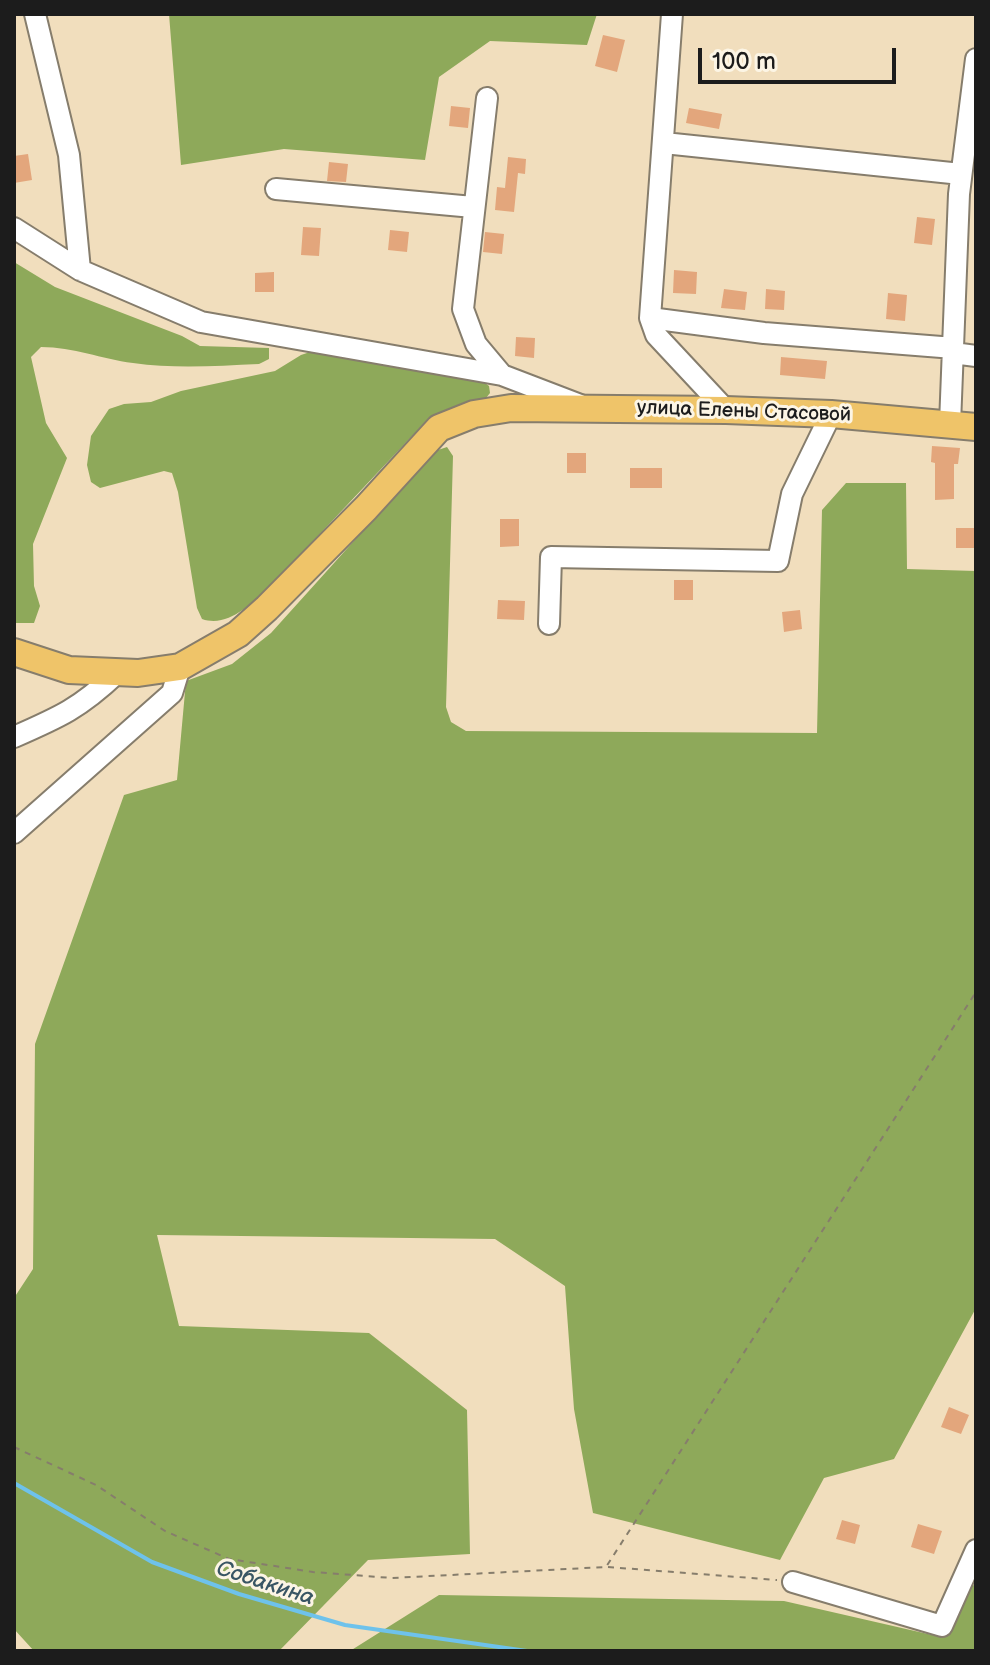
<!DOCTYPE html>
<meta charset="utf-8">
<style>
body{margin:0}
#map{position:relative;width:990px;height:1665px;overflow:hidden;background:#f1debd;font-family:"Balsamiq Sans",sans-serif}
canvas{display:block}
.frame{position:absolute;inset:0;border:16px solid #1c1c1c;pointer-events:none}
.scale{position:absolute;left:698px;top:48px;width:198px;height:36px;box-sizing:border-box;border:4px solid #1c1c1c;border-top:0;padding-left:10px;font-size:24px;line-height:28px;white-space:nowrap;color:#1c1c1c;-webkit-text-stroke:6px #fcf5e5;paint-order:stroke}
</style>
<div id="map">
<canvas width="990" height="1665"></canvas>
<div class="frame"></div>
<div class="scale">100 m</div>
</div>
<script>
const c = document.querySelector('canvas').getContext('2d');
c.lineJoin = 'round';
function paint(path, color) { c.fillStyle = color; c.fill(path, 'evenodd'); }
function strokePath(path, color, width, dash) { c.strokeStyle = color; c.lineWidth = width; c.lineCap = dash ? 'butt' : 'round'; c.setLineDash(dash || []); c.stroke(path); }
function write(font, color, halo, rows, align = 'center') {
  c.font = font + ' "Balsamiq Sans",sans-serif'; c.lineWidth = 6; c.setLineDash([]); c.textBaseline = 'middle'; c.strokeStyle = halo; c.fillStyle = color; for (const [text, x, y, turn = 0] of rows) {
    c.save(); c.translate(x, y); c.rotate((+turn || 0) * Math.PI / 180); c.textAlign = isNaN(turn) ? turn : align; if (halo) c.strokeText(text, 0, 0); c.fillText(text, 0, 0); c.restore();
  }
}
paint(new Path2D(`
 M 169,14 L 597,14 L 587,45 L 490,41 L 439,77 L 425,160 L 284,149 L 181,165 Z
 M 14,262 L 55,287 L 182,336 L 200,346 L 269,348 L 269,359 L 259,364 C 216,366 175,369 133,363 C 101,359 74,347 41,347 L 31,357 L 46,423 L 67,458 L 33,544 L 34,586 L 40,606 L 34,623 L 14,623 Z
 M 313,351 L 481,380 L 489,386 L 490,393 L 486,398 L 429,418 L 268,589 C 250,604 228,628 202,619 L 197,608 L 178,492 L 172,473 L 164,471 L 100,488 L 91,482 L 87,465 L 91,436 L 109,409 L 124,404 L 151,402 L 181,391 L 275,371 L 301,355 Z
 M 447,447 L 453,456 L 446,707 L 451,722 L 466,731 L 817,733 L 822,510 L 846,483 L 906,483 L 907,569 L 976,571 L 976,1308 L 894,1459 L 824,1478 L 780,1560 L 593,1513 L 574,1409 L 565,1286 L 495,1239 L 157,1235 L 179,1326 L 369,1333 L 467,1410 L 470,1554 L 368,1560 L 279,1651 L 34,1651 L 14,1629 L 14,1298 L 33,1269 L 35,1044 L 124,795 L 177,780 L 186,681 L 232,664 L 271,633 L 435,451 Z
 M 976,1585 L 976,1651 L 350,1651 L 439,1595 L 784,1601 L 941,1637 L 966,1586 Z`), '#8ea95a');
strokePath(new Path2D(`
 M 14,1483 L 152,1562 L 239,1594 L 345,1625 L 527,1651`), '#6ec2eb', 4);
paint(new Path2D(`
 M 603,35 L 625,40 L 617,72 L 595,66 Z
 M 451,106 L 470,108 L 468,128 L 449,126 Z
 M 689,108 L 722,114 L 719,129 L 686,123 Z
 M 28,154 L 32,180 L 14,183 L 14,156 Z
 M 508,157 L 526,159 L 525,174 L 518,173 L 514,212 L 495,210 L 497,187 L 505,188 Z
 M 329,162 L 348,164 L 346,182 L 327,181 Z
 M 917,217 L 935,219 L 932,245 L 914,243 Z
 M 303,227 L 321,228 L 319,256 L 301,255 Z
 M 390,230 L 409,232 L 407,252 L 388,250 Z
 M 485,232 L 504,234 L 502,254 L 483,252 Z
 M 674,270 L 697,272 L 696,294 L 673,293 Z
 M 274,272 L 274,292 L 255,292 L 255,273 Z
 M 724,289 L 747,292 L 745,310 L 721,308 Z
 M 766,289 L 785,291 L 784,310 L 765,309 Z
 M 888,293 L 907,295 L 905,321 L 886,319 Z
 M 516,337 L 535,338 L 534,358 L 515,356 Z
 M 781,357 L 827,361 L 825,379 L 780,375 Z
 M 932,446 L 960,448 L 958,464 L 954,464 L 954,499 L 935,500 L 935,463 L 931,462 Z
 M 567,453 L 586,453 L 586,473 L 567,473 Z
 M 630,468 L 662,468 L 662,488 L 630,488 Z
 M 500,519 L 519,519 L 519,546 L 500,547 Z
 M 956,528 L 975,528 L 975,548 L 956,548 Z
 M 674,580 L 693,580 L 693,600 L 674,600 Z
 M 498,600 L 525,601 L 524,620 L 497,619 Z
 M 800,610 L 802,629 L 784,632 L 782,612 Z
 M 949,1407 L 969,1415 L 961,1434 L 941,1427 Z
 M 842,1520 L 860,1525 L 855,1544 L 836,1539 Z
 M 918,1524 L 942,1531 L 934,1554 L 911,1547 Z`), '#e3a67c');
const minor = new Path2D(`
 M 35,14 L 69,155 L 80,270
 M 672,14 L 650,318 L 656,335 L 726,410
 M 487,98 L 463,309 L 476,344 L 502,375
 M 664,143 L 961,174
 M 276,189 L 473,207
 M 14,228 L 80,270 L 201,322 L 502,375 L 583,406
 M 650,318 L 764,333 L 954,348
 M 953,353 L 976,356
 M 950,424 L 959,194 L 976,59
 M 549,624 L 551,557 L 778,561 L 792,494 L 831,414
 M 14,737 C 60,717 80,708 117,673
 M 14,833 L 172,693 L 180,667
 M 793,1582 L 942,1626 L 976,1550`);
const major = new Path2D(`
 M 14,652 L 69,670 L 138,673 L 180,667 L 238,634 L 267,608 L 366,508 L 439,428 L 474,414 L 511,408 L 726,410 L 831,414 L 976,427`);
strokePath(minor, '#867d6c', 24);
strokePath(major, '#867d6c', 30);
strokePath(new Path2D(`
 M 14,1447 L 96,1485 L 165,1531 L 229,1559 L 313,1572 L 392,1578 L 606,1567 L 976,992
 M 608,1567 L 777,1580`), '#867d6c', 2, [6, 6]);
strokePath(minor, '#fff', 20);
strokePath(major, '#efc469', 26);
write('20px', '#1c1c1c', '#fcf5e5', [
 ["улица Елены Стасовой",744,412,2]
]);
write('italic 22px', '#395664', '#fcf5e5', [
 ["Собакина",265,1584,18]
]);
</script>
